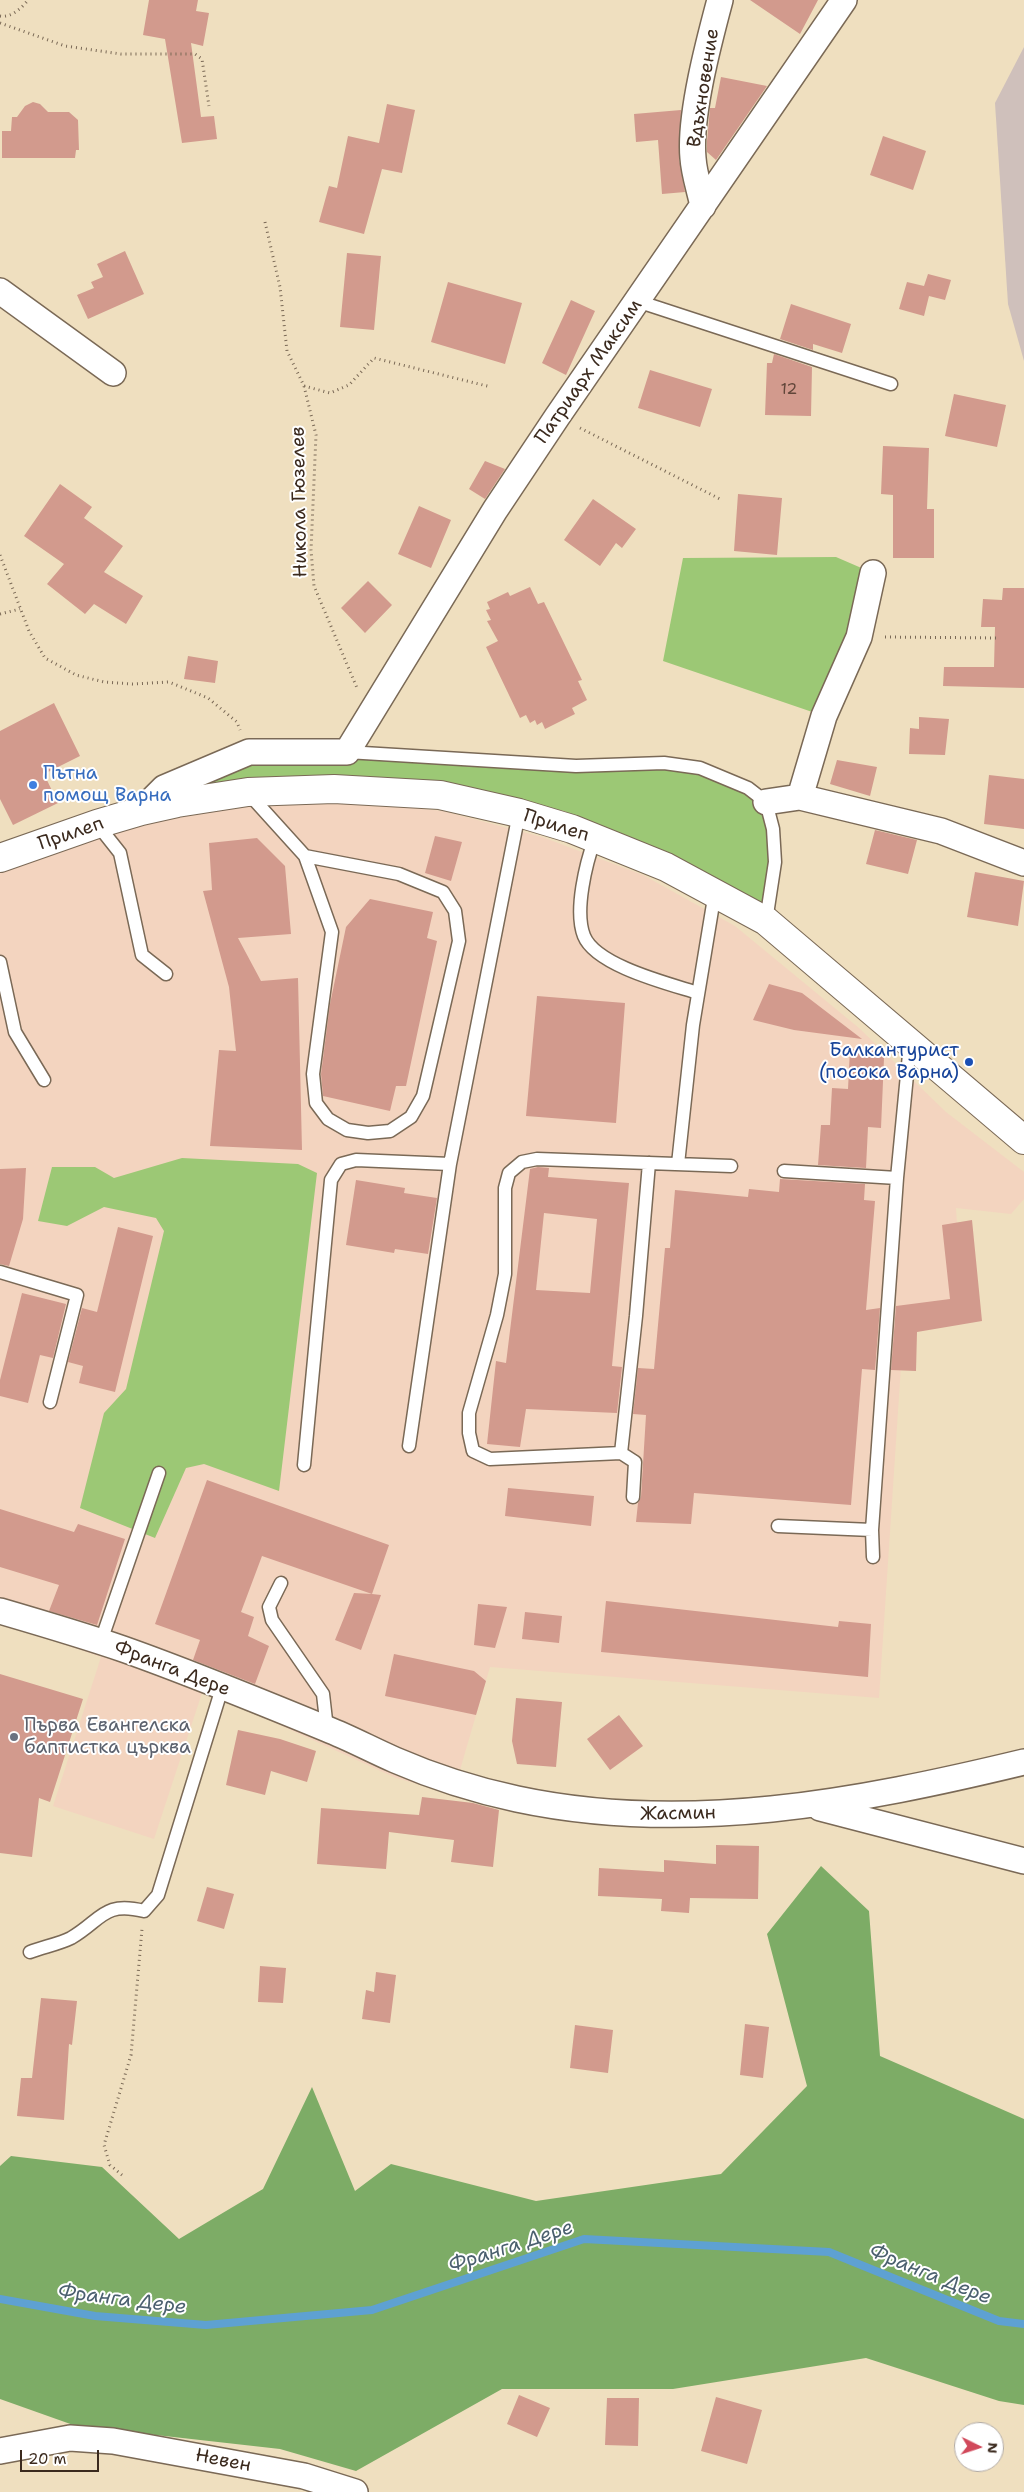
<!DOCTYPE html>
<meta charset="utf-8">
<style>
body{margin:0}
#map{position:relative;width:1024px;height:2492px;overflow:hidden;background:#efdfbf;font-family:"Shantell Sans",sans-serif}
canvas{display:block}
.north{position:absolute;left:954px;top:2422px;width:50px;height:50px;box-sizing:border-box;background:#fff;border:1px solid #b1aaa5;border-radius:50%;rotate:94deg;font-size:14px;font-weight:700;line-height:20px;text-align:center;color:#3b2a1e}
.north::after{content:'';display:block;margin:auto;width:18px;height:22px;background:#d1495b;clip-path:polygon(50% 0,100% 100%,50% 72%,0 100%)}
.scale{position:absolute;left:20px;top:2450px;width:79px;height:22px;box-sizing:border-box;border:2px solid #3b2a1e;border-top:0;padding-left:6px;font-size:15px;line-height:18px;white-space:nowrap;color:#3b2a1e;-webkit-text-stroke:4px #fff;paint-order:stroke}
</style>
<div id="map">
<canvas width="1024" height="2492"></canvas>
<div class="north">N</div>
<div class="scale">20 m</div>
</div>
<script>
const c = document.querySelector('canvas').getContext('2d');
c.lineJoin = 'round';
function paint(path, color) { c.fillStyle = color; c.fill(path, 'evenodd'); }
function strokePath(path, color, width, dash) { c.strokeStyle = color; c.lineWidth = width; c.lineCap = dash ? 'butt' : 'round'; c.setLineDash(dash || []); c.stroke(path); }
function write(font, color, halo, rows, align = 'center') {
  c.font = font + ' "Shantell Sans",sans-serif'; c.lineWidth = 4; c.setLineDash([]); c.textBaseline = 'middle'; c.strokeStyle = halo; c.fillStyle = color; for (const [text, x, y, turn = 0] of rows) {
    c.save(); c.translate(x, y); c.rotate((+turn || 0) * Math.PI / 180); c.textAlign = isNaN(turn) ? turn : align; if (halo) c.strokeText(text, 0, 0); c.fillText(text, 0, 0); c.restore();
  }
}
paint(new Path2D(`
 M 357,802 L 443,811 L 542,837 L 643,875 L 735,926 L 859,1028 L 946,1112 L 1024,1172 L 1024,1199 L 1011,1214 L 956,1208 L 962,1305 L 904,1321 L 879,1698 L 490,1667 L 453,1794 L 396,1778 L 203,1690 L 154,1839 L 53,1806 L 101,1657 L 0,1622 L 0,870 L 78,844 L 179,815 L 262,803 Z`), '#f3d4bf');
paint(new Path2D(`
 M 1024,47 L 1024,361 L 1008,304 L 995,103 Z`), '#cfc0bb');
paint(new Path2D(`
 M 836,557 L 873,573 L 824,716 L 663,661 L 683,558 Z
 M 249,752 L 664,763 L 748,788 L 773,829 L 768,907 L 691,867 L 564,811 L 519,802 L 178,794 Z
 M 182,1158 L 298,1164 L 317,1173 L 279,1491 L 204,1464 L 186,1468 L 155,1538 L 80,1508 L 104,1413 L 126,1389 L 164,1231 L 156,1218 L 104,1207 L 67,1226 L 38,1221 L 52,1167 L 95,1167 L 114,1178 Z`), '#9cc875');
paint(new Path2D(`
 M 821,1866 L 869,1911 L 880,2056 L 1024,2119 L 1024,2405 L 999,2401 L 866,2358 L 673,2389 L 502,2389 L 356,2471 L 280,2449 L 76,2426 L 0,2399 L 0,2166 L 11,2156 L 102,2167 L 179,2239 L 263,2189 L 312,2087 L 355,2191 L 391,2164 L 536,2201 L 721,2174 L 807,2086 L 767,1934 Z`), '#7dac66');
strokePath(new Path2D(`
 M 0,2299 L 95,2316 L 206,2325 L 372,2310 L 584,2239 L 829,2252 L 999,2321 L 1024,2324`), '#5ea1d2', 8);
paint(new Path2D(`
 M 149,0 L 198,0 L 196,11 L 209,13 L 203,46 L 191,43 L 201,117 L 214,116 L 217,139 L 182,143 L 165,39 L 143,35 Z
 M 750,0 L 818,0 L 800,34 Z
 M 721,77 L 767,86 L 716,160 L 707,152 L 707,141 L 710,108 L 715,108 Z
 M 33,102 L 40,104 L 48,112 L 69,112 L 78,120 L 79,150 L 76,150 L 75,158 L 2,158 L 2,131 L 11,131 L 12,117 L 17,117 L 25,106 Z
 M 387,104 L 415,110 L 402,173 L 382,169 L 364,234 L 319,222 L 329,186 L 337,188 L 348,136 L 379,143 Z
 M 681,110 L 679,158 L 685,192 L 662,194 L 658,140 L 636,142 L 634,114 Z
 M 883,136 L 926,151 L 913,190 L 870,175 Z
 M 125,251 L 144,294 L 88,319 L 77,295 L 94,288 L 91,282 L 103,277 L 97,264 Z
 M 347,253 L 381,256 L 374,330 L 340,327 Z
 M 928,274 L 951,280 L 945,300 L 929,296 L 924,316 L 899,309 L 907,282 L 924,286 Z
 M 448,282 L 522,303 L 505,364 L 431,342 Z
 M 571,300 L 595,311 L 566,375 L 542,363 Z
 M 791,304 L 851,324 L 842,353 L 813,344 L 813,350 L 780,339 Z
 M 774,354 L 812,367 L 811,416 L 765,415 L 767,363 L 772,363 Z
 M 650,370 L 712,389 L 700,427 L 638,408 Z
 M 954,394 L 1006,405 L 997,447 L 945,436 Z
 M 883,446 L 929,448 L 927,509 L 934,509 L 934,558 L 893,558 L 893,495 L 881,494 Z
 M 485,461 L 505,469 L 485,499 L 469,489 Z
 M 60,484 L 92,507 L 84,518 L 123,546 L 104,572 L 143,596 L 126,624 L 94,604 L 85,614 L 47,584 L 64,564 L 24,536 Z
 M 738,494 L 782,498 L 777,555 L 734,551 Z
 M 593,499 L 636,529 L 622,548 L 616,543 L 600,566 L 564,540 Z
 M 419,506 L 451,520 L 431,568 L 398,554 Z
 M 368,581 L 392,605 L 365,633 L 341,608 Z
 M 530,587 L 538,604 L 544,602 L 582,680 L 578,681 L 587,700 L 572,708 L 575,714 L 545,729 L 542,722 L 537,725 L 535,720 L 530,723 L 526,715 L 520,718 L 486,647 L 498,641 L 487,621 L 491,620 L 486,610 L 490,609 L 487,602 L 508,592 L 510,596 Z
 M 1003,588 L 1024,588 L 1024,688 L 943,686 L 944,667 L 994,667 L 995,627 L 981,627 L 983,599 L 1002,600 Z
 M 188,656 L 218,661 L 215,683 L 184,679 Z
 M 54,703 L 80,756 L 44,774 L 58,803 L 13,825 L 0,799 L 0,731 Z
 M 919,717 L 949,719 L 945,755 L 909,754 L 910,728 L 919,729 Z
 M 837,760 L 877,767 L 870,796 L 830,784 Z
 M 989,775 L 1024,779 L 1024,829 L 984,824 Z
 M 875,830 L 917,840 L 908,874 L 866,864 Z
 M 435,836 L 462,842 L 451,881 L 425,873 Z
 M 257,838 L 285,866 L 291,934 L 238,938 L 261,981 L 298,978 L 302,1150 L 210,1146 L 219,1050 L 236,1051 L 229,987 L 203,891 L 212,890 L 209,843 Z
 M 975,872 L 1024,881 L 1018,926 L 967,917 Z
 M 370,899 L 433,912 L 427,938 L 437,941 L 406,1086 L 396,1086 L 390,1111 L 323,1096 L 321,1074 L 330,1004 L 346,927 Z
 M 769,984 L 802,993 L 862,1039 L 794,1030 L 753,1020 Z
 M 537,996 L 625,1003 L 616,1123 L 526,1116 Z
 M 850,1049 L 877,1051 L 884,1058 L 881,1128 L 868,1127 L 866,1168 L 818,1165 L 821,1125 L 830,1125 L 832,1088 L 848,1089 Z
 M 538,1167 L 549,1168 L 548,1177 L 629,1183 L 612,1366 L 622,1367 L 617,1413 L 526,1409 L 520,1447 L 487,1444 L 496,1361 L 506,1363 L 530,1169 ZM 544,1213 L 597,1219 L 590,1293 L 536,1290 Z
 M 26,1168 L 23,1219 L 9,1266 L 0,1264 L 0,1169 Z
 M 780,1179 L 865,1184 L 864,1200 L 875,1201 L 866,1310 L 880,1308 L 875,1370 L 862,1369 L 851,1505 L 694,1493 L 691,1524 L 636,1522 L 638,1503 L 641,1497 L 646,1415 L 633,1414 L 638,1368 L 654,1369 L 665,1248 L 670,1248 L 675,1190 L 748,1197 L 749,1189 L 779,1192 Z
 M 356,1180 L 405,1188 L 404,1193 L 437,1198 L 428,1254 L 395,1249 L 394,1253 L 346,1245 Z
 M 972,1220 L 982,1321 L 917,1332 L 916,1371 L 891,1370 L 896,1306 L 950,1299 L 942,1225 Z
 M 118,1227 L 153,1236 L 115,1392 L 79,1383 L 83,1366 L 68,1362 L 82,1308 L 97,1312 Z
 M 22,1293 L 66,1304 L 53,1358 L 40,1355 L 28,1403 L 0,1396 L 0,1380 Z
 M 207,1480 L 389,1545 L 372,1594 L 381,1595 L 361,1650 L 335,1640 L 354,1593 L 372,1594 L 262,1556 L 241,1612 L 254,1617 L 248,1636 L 269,1646 L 255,1684 L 193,1660 L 200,1640 L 155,1624 Z
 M 508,1488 L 594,1496 L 591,1526 L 505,1516 Z
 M 0,1509 L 74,1532 L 78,1524 L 125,1539 L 97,1625 L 49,1611 L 59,1585 L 0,1567 Z
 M 606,1601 L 838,1627 L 839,1621 L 871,1624 L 868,1677 L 601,1652 Z
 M 478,1604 L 507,1607 L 495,1648 L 474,1645 Z
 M 525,1612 L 562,1616 L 559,1643 L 522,1639 Z
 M 394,1654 L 474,1671 L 486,1681 L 476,1715 L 385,1696 Z
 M 0,1674 L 83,1699 L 50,1802 L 39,1798 L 32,1857 L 0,1853 Z
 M 516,1698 L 562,1702 L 556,1767 L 517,1764 L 512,1741 Z
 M 619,1715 L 643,1746 L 610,1770 L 587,1739 Z
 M 238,1730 L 280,1739 L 316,1751 L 307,1782 L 271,1771 L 265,1795 L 226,1785 Z
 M 422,1797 L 473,1803 L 499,1810 L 493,1867 L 451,1862 L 454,1840 L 389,1832 L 386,1869 L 317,1864 L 321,1808 L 419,1815 Z
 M 716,1845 L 759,1846 L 758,1899 L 690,1898 L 689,1913 L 661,1911 L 662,1899 L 598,1896 L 599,1868 L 664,1872 L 664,1860 L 716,1864 Z
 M 207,1887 L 234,1894 L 224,1929 L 197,1921 Z
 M 260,1966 L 286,1968 L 283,2003 L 258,2002 Z
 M 376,1972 L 396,1975 L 390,2023 L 362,2019 L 366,1990 L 374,1992 Z
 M 41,1998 L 77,2001 L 72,2045 L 69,2044 L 64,2120 L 17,2116 L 21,2078 L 32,2078 Z
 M 745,2024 L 769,2027 L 763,2078 L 740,2075 Z
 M 575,2025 L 613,2030 L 608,2073 L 570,2068 Z
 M 519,2395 L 550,2408 L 537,2437 L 507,2424 Z
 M 716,2397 L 762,2410 L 747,2464 L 701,2451 Z
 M 607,2398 L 639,2398 L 638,2446 L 605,2445 Z`), '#d29a8d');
const service = new Path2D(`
 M 637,301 L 891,384
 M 347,752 L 576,766 L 664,763 L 700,768 L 748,788 L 766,802 L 773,829 L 775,862 L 766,921
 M 248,793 L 305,856 L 399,874 L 443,892 L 455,911 L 459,941 L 423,1096 L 411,1117 L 390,1131 L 368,1133 L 347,1130 L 328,1119 L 316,1103 L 313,1074 L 332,932 L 305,856
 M 97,824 L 120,853 L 142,955 L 166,974
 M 595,838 C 586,863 574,911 584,936 C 596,966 670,984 698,993
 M 0,962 L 15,1032 L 44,1080
 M 450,1164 L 519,813
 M 678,1164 L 693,1025 L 715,892
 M 784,1171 L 897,1178
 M 0,1272 L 77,1295 L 50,1402
 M 621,1453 L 490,1459 L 473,1451 L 469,1433 L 469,1413 L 497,1315 L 505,1274 L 505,1188 L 509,1173 L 522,1162 L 537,1159 L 731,1166
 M 304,1465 L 331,1180 L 341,1164 L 356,1160 L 450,1164 L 409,1446
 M 633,1497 L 635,1462 L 621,1453 L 636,1316 L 649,1163
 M 778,1526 L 872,1530
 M 873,1557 L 872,1530 L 897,1178 L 910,1044
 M 281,1583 L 269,1607 L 272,1620 L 323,1694 L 327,1729
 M 101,1641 L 159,1473
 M 30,1952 C 43,1947 59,1944 71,1938 C 102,1920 103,1901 144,1911 L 158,1895 L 222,1688`);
const minor = new Path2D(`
 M 703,206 C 700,191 694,174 693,158 C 689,116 709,41 720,0
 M 0,291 L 113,373
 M 800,797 L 824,716 L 859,637 L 873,573
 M 766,802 L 800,797 L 941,831 L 1024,863
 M 141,811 L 164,788 L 249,752 L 347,752 L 495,510 L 557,417 L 844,0
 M 0,1611 C 41,1623 82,1635 123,1649 C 191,1673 259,1701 327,1729 C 350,1738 372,1750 395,1760 C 434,1777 475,1790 517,1799 C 686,1835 858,1802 1024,1762
 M 820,1808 L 1024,1861
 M 0,2451 L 70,2438 L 113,2441 L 304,2476 L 355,2492`);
const tertiary = new Path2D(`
 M 0,858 L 97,824 L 141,811 L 177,803 L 248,792 L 334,789 L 440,795 L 519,813 L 572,829 L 666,867 L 766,921 L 1024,1140`);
strokePath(service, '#7a6956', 15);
strokePath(minor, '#7a6956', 28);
strokePath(tertiary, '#7a6956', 30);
strokePath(new Path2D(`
 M 0,16 C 11,18 22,8 28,0
 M 0,23 L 65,46 L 121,54 L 195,54 L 202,59 L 209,106
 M 265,222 L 280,287 L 287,351 L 304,386 L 316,435 L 311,550 L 314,586 L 357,688
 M 304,386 L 330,393 L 349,385 L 374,358 L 491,387
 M 580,428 L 722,500
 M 0,555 L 29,631 L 45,658 L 76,675 L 104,682 L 132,684 L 169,682 L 208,698 L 237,722 L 240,730
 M 0,614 L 20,609
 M 885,637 L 1000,638
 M 122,2175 L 110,2165 L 104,2145 L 131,2055 L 142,1929`), '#7a6956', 3, [1, 4]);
strokePath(service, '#fff', 12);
strokePath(minor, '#fff', 25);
strokePath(tertiary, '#fff', 28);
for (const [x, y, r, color] of [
 [33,785,5,"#3f7fe0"],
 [969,1062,5,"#1a4fb4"],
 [14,1737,5,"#6b7280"]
]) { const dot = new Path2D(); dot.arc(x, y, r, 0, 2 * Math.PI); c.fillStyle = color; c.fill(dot); strokePath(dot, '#fff', 2); }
write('16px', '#61463a', null, [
 ["12",789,390]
]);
write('19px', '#3b2a1e', '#fff', [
 ["Вдъхновение",704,88,-81],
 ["Патриарх Максим",589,372,-55],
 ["Никола Гюзелев",300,502,-91],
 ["Прилеп",556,826,18],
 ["Прилеп",71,834,-19],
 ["Франга Дере",172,1669,21],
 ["Жасмин",678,1814,-1],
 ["Невен",223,2461,11]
]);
write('19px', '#366cbe', '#fff', [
 ["Пътна",43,774],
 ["помощ Варна",43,796]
], 'left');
write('19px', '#164399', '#fff', [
 ["Балкантурист",959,1051],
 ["(посока Варна)",959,1073]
], 'right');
write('19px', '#5b616d', '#fff', [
 ["Първа Евангелска",24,1726],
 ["баптистка църква",24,1748]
], 'left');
write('italic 20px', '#4b606f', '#fff', [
 ["Франга Дере",511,2247,-18],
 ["Франга Дере",930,2275,22],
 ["Франга Дере",122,2300,7]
]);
</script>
